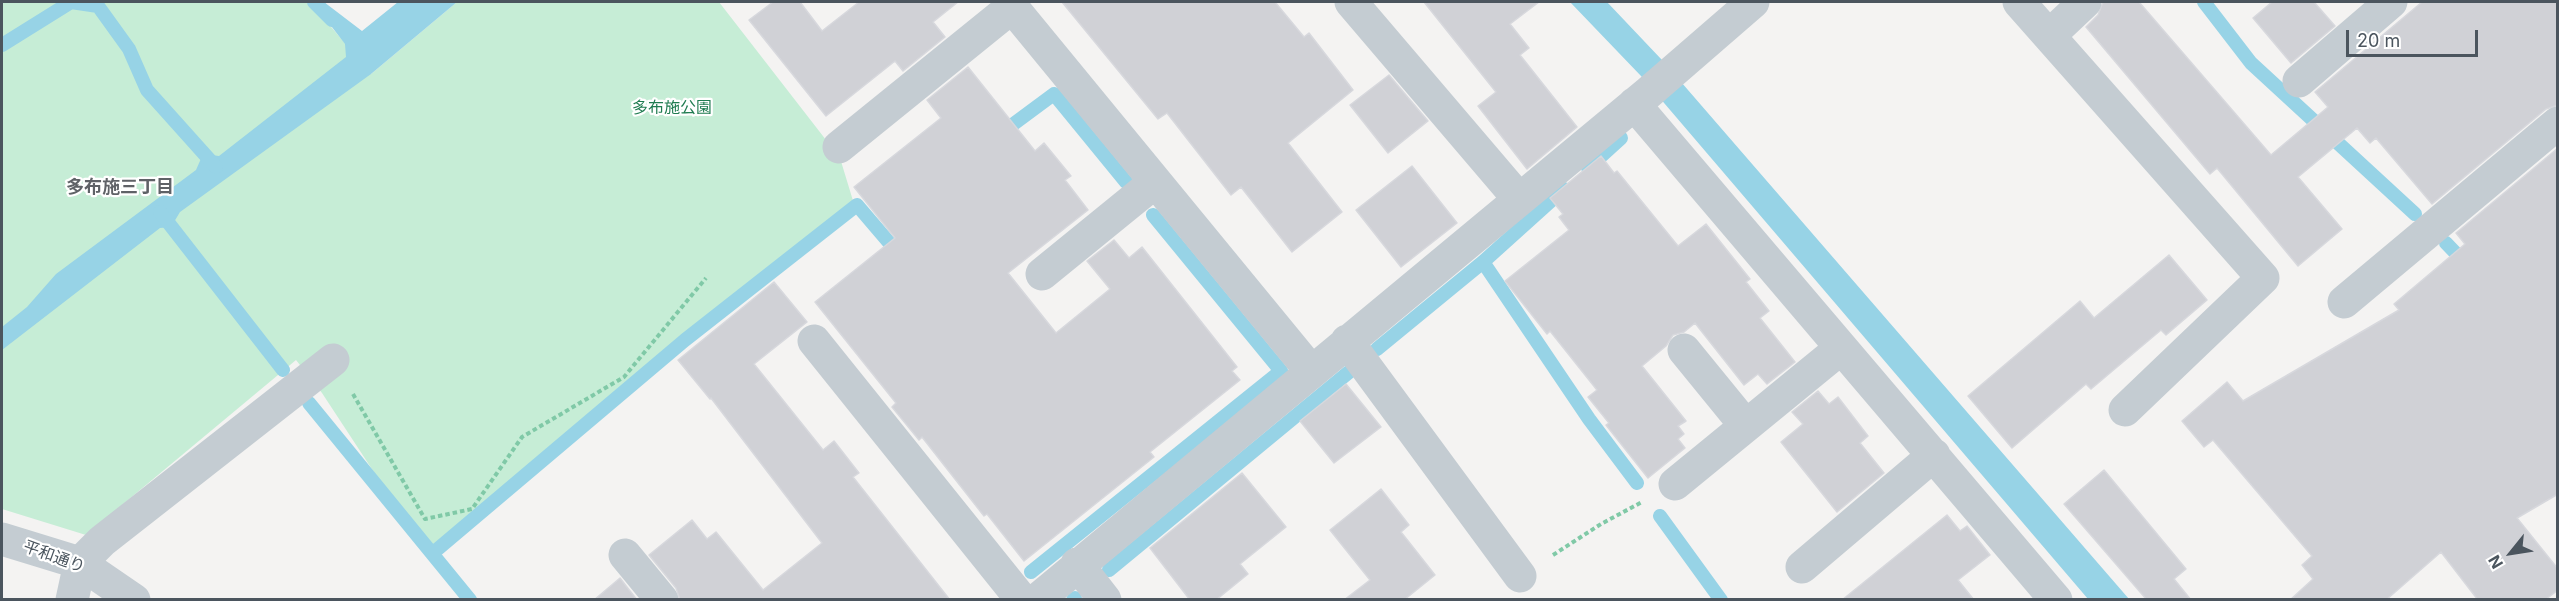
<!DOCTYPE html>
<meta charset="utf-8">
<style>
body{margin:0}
#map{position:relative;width:2559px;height:601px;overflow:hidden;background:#f4f3f2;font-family:Inter,sans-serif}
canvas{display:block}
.frame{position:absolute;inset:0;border:3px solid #4b555e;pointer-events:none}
.north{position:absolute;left:2481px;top:523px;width:60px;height:60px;-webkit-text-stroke:4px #fff;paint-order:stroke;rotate:240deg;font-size:16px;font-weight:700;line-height:24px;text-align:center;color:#4b555e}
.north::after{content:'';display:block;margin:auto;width:21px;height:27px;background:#4b555e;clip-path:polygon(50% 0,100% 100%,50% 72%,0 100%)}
.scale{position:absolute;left:2346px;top:30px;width:132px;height:27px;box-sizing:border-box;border:3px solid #4b555e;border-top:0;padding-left:8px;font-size:18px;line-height:21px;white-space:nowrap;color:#4b555e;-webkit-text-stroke:4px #fff;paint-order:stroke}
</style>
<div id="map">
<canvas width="2559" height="601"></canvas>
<div class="frame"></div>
<div class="north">N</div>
<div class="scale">20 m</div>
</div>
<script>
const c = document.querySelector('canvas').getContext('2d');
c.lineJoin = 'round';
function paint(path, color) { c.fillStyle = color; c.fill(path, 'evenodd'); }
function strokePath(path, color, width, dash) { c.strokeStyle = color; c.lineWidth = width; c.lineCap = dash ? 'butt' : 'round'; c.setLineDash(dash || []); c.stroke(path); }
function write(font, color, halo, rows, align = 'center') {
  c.font = font + ' Inter,"Noto Sans JP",sans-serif'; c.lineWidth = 4.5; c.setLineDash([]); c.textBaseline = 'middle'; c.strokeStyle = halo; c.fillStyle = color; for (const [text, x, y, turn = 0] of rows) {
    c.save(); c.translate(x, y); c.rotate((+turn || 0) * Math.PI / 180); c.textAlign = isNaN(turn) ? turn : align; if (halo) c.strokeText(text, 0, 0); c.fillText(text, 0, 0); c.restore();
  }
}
paint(new Path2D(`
 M 2,2 L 310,2 L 371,74 L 457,2 L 719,2 L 840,158 L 854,204 L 662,357 L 427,553 L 322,393 L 296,360 L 86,535 L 2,509 Z`), '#c6edd6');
paint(new Path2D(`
 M 324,2 L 362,31 L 398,2 L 457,2 L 371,74 L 180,212 L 171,227 L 160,228 L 2,350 L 2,327 L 27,307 L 56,274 L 196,170 L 203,154 L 219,156 L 346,57 L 345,44 L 318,9 Z
 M 1570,2 L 1607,2 L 1662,60 L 2129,599 L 2088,599 L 1641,76 Z`), '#97d3e6');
strokePath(new Path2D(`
 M 314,2 L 332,20
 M 2204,2 L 2251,63 L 2415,214
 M 2,45 L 71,2 L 98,6 L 129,49 L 147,90 L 216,167
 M 1000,134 L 1054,94 L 1126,182
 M 1588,168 L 1621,138
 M 160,212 L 283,370
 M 2446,243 L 2468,266
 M 1483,262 L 1589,419 L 1637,483
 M 1377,349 L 1483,262 L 1564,189
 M 309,403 L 470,600
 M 1660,516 L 1721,600
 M 433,553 L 685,340 L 857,205 L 898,253 L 900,252
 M 1109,570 L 1349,372
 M 1031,572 L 1281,371 L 1153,215
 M 1073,600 L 1075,598`), '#97d3e6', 14);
const building = new Path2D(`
 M 773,2 L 800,2 L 822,31 L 859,2 L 958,2 L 933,22 L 945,37 L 903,71 L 895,61 L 826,116 L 749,20 Z
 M 1062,2 L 1275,2 L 1304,37 L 1309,33 L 1353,90 L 1288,143 L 1342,212 L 1292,252 L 1241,187 L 1231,195 L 1167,113 L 1158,119 Z
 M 1424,2 L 1539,2 L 1510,24 L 1529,48 L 1520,55 L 1577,127 L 1527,169 L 1478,106 L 1496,92 Z
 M 2103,2 L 2139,2 L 2271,155 L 2328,107 L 2315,92 L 2422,2 L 2558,2 L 2558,105 L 2546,109 L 2432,204 L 2376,138 L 2370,143 L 2357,128 L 2298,177 L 2342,229 L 2298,266 L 2217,168 L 2210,174 L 2086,27 L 2098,15 Z
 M 2272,2 L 2314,2 L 2335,26 L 2291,63 L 2253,18 Z
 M 968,67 L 1035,151 L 1044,143 L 1071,176 L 1065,180 L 1088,210 L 1008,273 L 1056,333 L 1110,289 L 1087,261 L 1114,240 L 1129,258 L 1142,247 L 1237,367 L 1232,371 L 1240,380 L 1150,452 L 1154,457 L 1024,561 L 987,514 L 984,516 L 922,437 L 919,440 L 892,407 L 896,403 L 815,302 L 895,238 L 854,187 L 941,118 L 927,100 Z
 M 1389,75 L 1428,121 L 1388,153 L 1350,105 Z
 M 2558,148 L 2558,494 L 2517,518 L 2558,569 L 2558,590 L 2545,600 L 2478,600 L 2441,552 L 2386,600 L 2290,600 L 2313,579 L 2302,565 L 2312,556 L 2213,440 L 2204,447 L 2182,421 L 2227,382 L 2243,401 L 2399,310 L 2394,304 L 2465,244 L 2456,233 Z
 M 1601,156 L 1614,173 L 1617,171 L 1678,246 L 1706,224 L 1750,279 L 1746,282 L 1769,311 L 1760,318 L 1795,362 L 1767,384 L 1758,374 L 1744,385 L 1695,323 L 1684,332 L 1673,335 L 1666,346 L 1642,366 L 1686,421 L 1678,426 L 1684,434 L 1678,439 L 1685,448 L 1648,478 L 1606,425 L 1609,423 L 1588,397 L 1597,390 L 1550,331 L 1547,334 L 1505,281 L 1569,230 L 1559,217 L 1563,214 L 1550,198 Z
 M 1412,166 L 1457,223 L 1401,267 L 1356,210 Z
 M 2169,255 L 2207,300 L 2166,335 L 2161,330 L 2091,389 L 2086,384 L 2012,448 L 1968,396 L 2080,301 L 2094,318 Z
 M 774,282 L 807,322 L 754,364 L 823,450 L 834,441 L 859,473 L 853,477 L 950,600 L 680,600 L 676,588 L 649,555 L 692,520 L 707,539 L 716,532 L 763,590 L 822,543 L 711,398 L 710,399 L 678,360 Z
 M 1346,384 L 1381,427 L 1334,463 L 1300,421 Z
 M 1818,391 L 1829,404 L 1838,397 L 1868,436 L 1860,443 L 1884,473 L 1837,512 L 1781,442 L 1803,424 L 1792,412 Z
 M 2104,470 L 2186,569 L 2174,579 L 2191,600 L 2147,600 L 2064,504 Z
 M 1242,473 L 1286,527 L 1240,564 L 1248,574 L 1216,600 L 1190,600 L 1150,548 Z
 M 1381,489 L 1409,525 L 1401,532 L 1435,575 L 1404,600 L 1344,600 L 1370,580 L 1330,530 Z
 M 1947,515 L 1960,531 L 1967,526 L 1990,555 L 1958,580 L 1974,600 L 1842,600 Z
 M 620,578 L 637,600 L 594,600 Z`);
paint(building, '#d0d1d6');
strokePath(building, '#d7d8dd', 1.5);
strokePath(new Path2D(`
 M 353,394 L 425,519 L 472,509 L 522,437 L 624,377 L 706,278
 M 1553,555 L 1601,524 L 1642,502`), '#80c9a7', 4, [4.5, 3]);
strokePath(new Path2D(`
 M 1008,2 L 1311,371
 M 1351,2 L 1519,199
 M 2019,2 L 2263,278 L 2125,410
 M 2050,35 L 2085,2
 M 2299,81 L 2391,2
 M 1634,104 L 2056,600
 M 839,147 L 1012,7
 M 1042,274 L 1155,182
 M 2344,302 L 2558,123
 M 814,341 L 1022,600
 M 1347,341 L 1520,576
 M 1684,350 L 1746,426
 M 1675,484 L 1840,349
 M 2,539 L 80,563 L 134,600
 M 625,555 L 662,600
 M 1077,564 L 1105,600
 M 1802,567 L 1934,455
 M 72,600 L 80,563 L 102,541 L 333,360
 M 1037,600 L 1648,93 L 1753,2`), '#c4ccd2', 33);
write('16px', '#207c51', '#fff', [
 ["多布施公園",672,108]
]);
write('16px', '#4b555e', '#fff', [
 ["平和通り",54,557,20]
]);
write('bold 18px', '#5f6267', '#fff', [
 ["多布施三丁目",120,188]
]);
</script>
